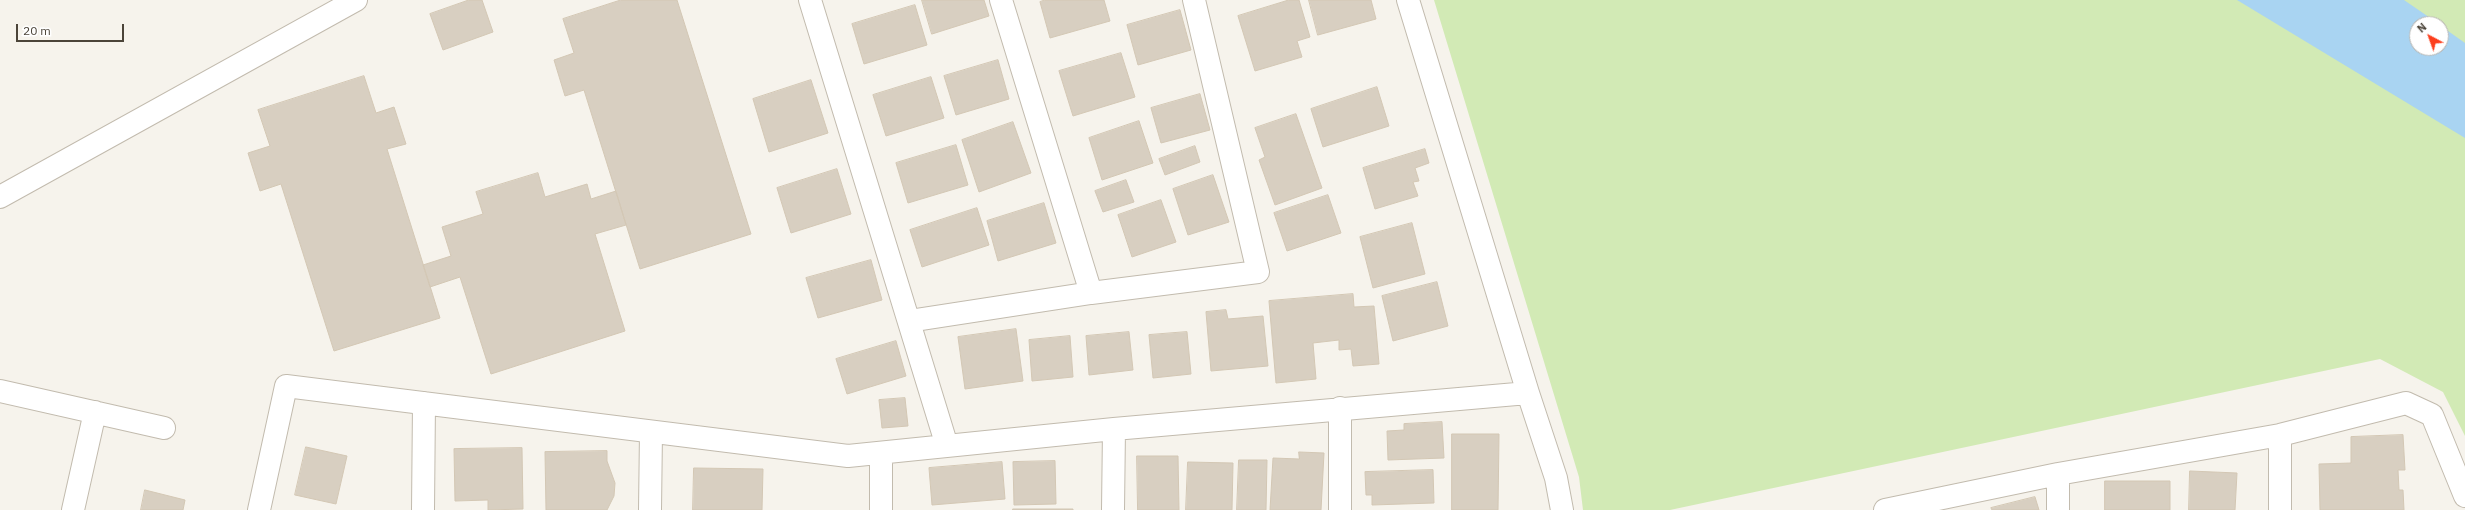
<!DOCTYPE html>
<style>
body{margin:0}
#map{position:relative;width:2465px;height:510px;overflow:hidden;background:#f6f3ec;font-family:"IBM Plex Sans",sans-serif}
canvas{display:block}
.north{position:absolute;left:2409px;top:16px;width:40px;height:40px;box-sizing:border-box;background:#fff;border:1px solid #b7b4b0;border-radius:50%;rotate:319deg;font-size:11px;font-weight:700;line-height:16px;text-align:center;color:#4b4439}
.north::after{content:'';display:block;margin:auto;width:14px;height:18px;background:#fc3f1d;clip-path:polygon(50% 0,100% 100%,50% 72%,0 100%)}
.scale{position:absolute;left:16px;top:24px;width:108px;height:18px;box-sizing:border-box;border:2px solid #4b4439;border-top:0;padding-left:5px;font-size:12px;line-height:14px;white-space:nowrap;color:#4b4439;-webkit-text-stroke:3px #fff;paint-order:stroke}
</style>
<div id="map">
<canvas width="2465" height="510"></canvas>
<div class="north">N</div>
<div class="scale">20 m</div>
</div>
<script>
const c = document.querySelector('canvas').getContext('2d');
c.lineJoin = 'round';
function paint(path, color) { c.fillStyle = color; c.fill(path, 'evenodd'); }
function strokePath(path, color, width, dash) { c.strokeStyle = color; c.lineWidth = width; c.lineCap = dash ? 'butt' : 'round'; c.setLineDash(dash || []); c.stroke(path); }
paint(new Path2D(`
 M 1434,0 L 2465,0 L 2465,436 L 2443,392 L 2380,359 L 1670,510 L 1583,510 L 1579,477 ZM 2417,24 L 2441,24 L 2441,48 L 2417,48 Z`), '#d2eab5');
paint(new Path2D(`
 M 2237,0 L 2404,0 L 2439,24 L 2417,24 L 2417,48 L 2441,48 L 2441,26 L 2465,43 L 2465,138 Z`), '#a9d4f2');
const building = new Path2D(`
 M 469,0 L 482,0 L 493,32 L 443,50 L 430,14 Z
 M 621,0 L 677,0 L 751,234 L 640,269 L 584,90 L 565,96 L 554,60 L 574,53 L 563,19 Z
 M 922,0 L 984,0 L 989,16 L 932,34 Z
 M 1045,0 L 1104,0 L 1110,21 L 1050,38 L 1040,2 Z
 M 1289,0 L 1299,0 L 1310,37 L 1297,41 L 1302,57 L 1255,71 L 1238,16 Z
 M 1309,0 L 1371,0 L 1376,19 L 1318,35 Z
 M 915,5 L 927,45 L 864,64 L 852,24 Z
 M 1180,10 L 1191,50 L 1138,65 L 1127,25 Z
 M 1121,53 L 1135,97 L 1073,116 L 1059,71 Z
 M 998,60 L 1009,99 L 956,115 L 944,76 Z
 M 364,76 L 376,113 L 394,107 L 406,144 L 387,149 L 440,318 L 334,351 L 281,184 L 260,191 L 248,153 L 270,146 L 258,110 Z
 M 931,77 L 944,118 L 886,136 L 873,95 Z
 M 811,80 L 828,133 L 769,152 L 753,99 Z
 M 1377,87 L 1389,126 L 1323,147 L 1311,109 Z
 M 1200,94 L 1210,130 L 1161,143 L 1151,108 Z
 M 1296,114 L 1322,188 L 1275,205 L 1259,160 L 1265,157 L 1255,128 Z
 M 1139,121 L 1153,163 L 1102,180 L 1089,138 Z
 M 1013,122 L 1031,173 L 979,192 L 962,140 Z
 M 956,145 L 968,185 L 908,203 L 896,163 Z
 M 1195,146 L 1200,162 L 1165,175 L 1159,159 Z
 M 1425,149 L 1429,163 L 1415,168 L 1419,181 L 1413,182 L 1418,196 L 1375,209 L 1363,168 Z
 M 837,169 L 851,214 L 791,233 L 777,188 Z
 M 538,173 L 545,197 L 587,184 L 591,199 L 616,191 L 626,225 L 595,234 L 625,331 L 491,374 L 460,277 L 430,287 L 423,265 L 451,256 L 442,227 L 483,214 L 476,192 Z
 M 1213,175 L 1229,222 L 1188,235 L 1173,189 Z
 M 1126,180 L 1134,202 L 1103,212 L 1095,191 Z
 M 1328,195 L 1341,233 L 1287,251 L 1274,213 Z
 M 1161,200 L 1176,242 L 1132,257 L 1118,215 Z
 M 1044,203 L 1056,243 L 998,261 L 987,221 Z
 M 977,208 L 989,245 L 922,267 L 910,230 Z
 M 1412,223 L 1425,274 L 1373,288 L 1360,237 Z
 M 871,260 L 882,300 L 818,318 L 806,278 Z
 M 1437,282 L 1448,326 L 1393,341 L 1382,296 Z
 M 1353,294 L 1354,307 L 1374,306 L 1379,364 L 1353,366 L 1351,349 L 1339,350 L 1339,340 L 1313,343 L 1316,379 L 1276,383 L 1269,301 Z
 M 1226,310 L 1228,319 L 1263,316 L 1268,366 L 1211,371 L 1206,312 Z
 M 1016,329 L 1023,381 L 965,389 L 958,337 Z
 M 1129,332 L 1133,370 L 1089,375 L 1086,336 Z
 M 1187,332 L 1191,374 L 1153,378 L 1149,335 Z
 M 1070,336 L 1073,377 L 1032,381 L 1029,340 Z
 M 896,341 L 906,376 L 847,394 L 836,359 Z
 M 905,398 L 908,426 L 882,428 L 879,400 Z
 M 1442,422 L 1444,458 L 1388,460 L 1387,431 L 1404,430 L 1404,424 Z
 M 1452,434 L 1499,434 L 1498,510 L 1452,510 Z
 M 2403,435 L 2405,470 L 2398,470 L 2399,490 L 2403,490 L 2404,510 L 2320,510 L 2319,464 L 2351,463 L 2351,437 Z
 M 306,447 L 347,456 L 336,504 L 295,495 Z
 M 522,448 L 523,509 L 488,510 L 488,500 L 455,501 L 454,449 Z
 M 607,451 L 607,461 L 615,483 L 614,496 L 607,510 L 546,510 L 545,452 Z
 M 1299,452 L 1324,453 L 1321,510 L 1270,510 L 1273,458 L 1299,459 Z
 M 1137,456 L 1178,456 L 1179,510 L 1138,510 Z
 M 1239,460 L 1267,460 L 1266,510 L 1237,510 Z
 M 1055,461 L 1056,504 L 1014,505 L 1013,462 Z
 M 1002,462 L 1005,499 L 932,505 L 929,468 Z
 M 1188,462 L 1233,463 L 1232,510 L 1186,510 Z
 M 694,468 L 763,469 L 762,510 L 693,510 Z
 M 1433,470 L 1434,503 L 1372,505 L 1372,495 L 1366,495 L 1365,472 Z
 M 2190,471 L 2237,473 L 2235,510 L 2189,510 Z
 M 2105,481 L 2170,481 L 2170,510 L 2105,510 Z
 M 145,490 L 185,500 L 183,510 L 141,510 Z
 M 2035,497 L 2039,510 L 1992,510 L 1991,508 Z
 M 1013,509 L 1073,509 L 1073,510 L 1013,510 Z`);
paint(building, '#d8cfc1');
strokePath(building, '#d3c7b4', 1);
const minor = new Path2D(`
 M 810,0 L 947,446
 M 1001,0 L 1091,293
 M 1408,0 L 1528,393 L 1556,478 L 1562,510
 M 0,197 L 356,0
 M 909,321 L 1091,293 L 1258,272 L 1194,0
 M 0,391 L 164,428
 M 2280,435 L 2280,510
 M 73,510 L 95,412
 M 259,510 L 286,386 L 848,456 L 1114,429 L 1528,393
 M 423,510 L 424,403
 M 650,510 L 651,432
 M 881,510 L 881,453
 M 1113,510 L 1114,429
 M 1340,510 L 1340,408
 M 1885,510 L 2058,474 L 2280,435 L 2406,403 L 2432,415 L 2465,496
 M 2058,510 L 2058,474`);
strokePath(minor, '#c2bbae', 24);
strokePath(minor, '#fff', 22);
</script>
